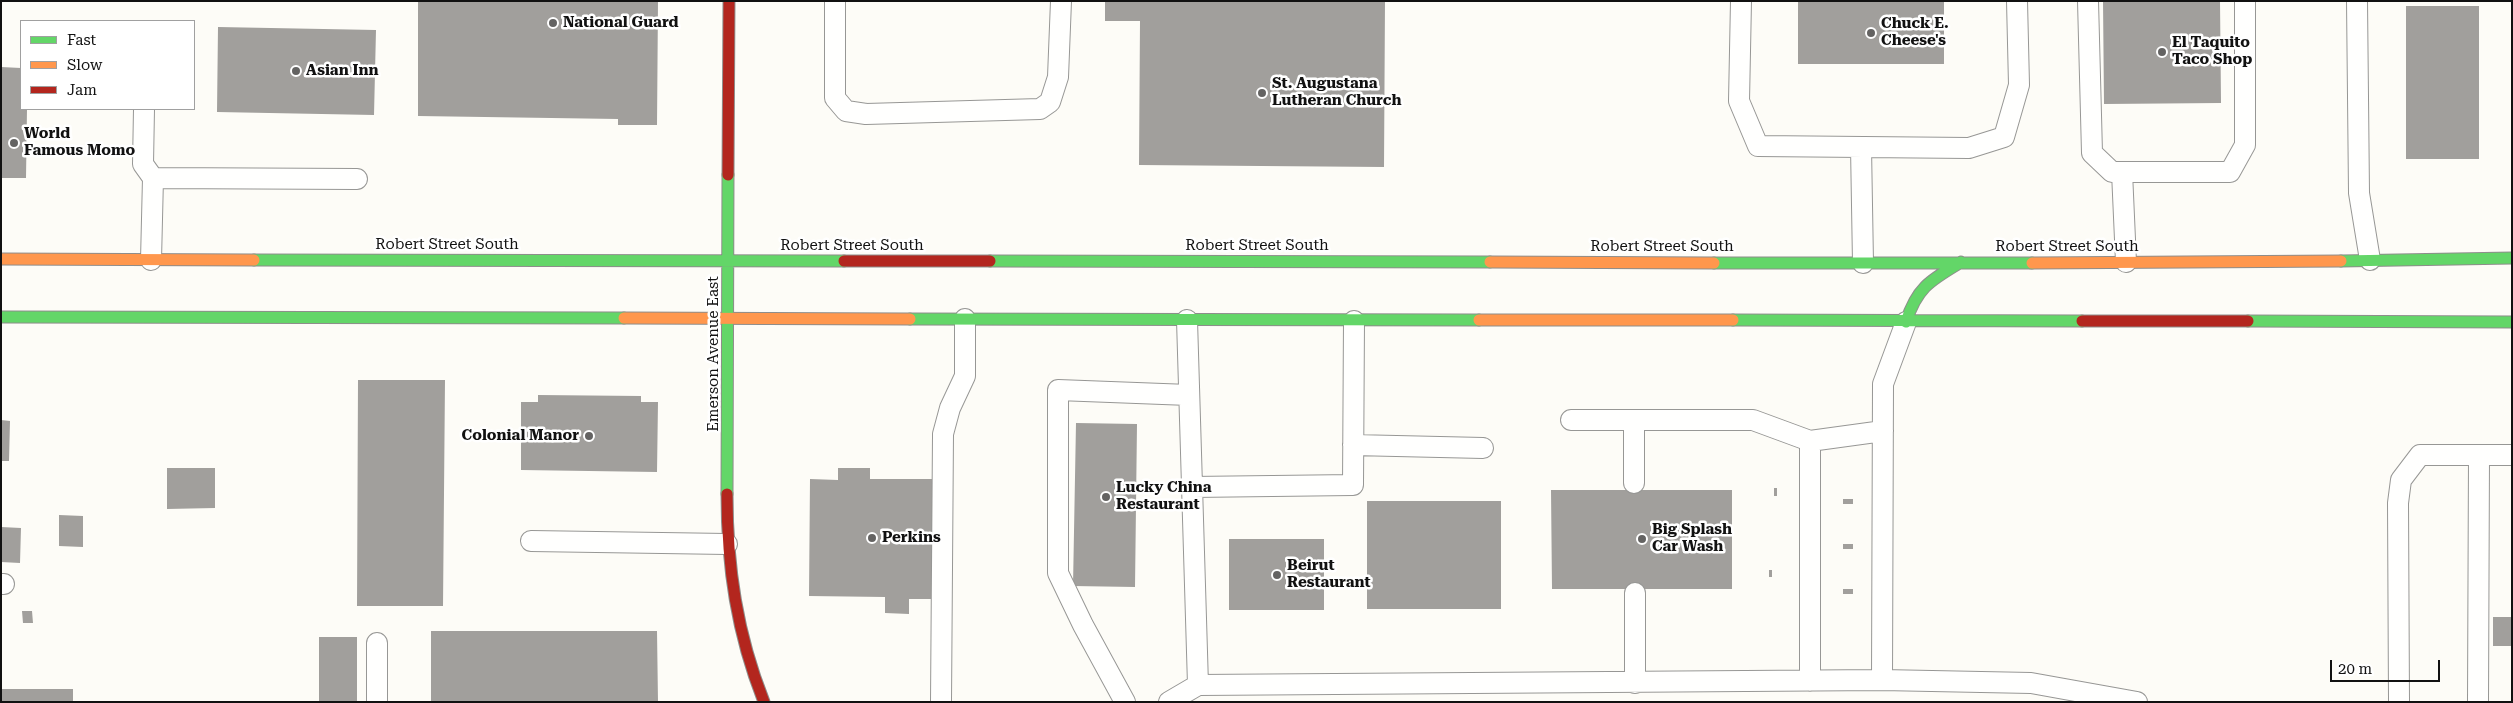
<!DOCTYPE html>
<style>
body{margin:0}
#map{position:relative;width:2513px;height:703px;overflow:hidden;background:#fdfcf7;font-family:"Roboto Serif",serif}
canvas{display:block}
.frame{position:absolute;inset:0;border:2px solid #111;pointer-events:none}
.legend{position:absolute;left:20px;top:20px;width:175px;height:90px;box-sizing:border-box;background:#fff;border:1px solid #a0a0a0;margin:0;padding:6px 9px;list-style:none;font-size:15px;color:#111}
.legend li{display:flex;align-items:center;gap:10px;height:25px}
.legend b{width:25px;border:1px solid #a0a0a0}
.scale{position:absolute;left:2330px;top:660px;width:110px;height:22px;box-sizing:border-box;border:2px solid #111;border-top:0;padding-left:6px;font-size:15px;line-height:18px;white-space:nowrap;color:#111;-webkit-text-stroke:4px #fff;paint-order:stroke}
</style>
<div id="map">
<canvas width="2513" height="703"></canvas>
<div class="frame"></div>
<ul class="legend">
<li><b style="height:6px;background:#63d668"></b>Fast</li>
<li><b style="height:6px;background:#ff974d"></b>Slow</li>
<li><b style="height:6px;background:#b3261e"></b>Jam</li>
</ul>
<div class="scale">20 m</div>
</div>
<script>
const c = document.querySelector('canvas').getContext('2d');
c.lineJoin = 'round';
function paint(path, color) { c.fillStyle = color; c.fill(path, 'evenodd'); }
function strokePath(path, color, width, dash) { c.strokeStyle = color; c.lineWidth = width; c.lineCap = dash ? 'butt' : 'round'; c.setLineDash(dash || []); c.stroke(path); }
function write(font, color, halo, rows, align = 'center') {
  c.font = font + ' "Roboto Serif",serif'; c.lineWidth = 5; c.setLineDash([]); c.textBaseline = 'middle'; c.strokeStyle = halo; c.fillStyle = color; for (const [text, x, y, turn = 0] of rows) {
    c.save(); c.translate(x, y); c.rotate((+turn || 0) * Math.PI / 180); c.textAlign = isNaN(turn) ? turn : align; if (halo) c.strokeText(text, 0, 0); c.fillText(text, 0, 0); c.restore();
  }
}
paint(new Path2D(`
 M 418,1 L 658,1 L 657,125 L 618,125 L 618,119 L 418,116 Z
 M 1105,1 L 1385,1 L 1384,167 L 1139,165 L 1140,21 L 1105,21 Z
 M 1798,1 L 1944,1 L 1944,64 L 1798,64 Z
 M 2103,1 L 2220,1 L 2221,103 L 2104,104 Z
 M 2406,6 L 2479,6 L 2479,159 L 2406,159 Z
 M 218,27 L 376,30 L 374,115 L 217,112 Z
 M 1,67 L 21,68 L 21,109 L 27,109 L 26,178 L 1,178 Z
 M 358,380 L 445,380 L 443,606 L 357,606 Z
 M 538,395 L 641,396 L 641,402 L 658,402 L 657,472 L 521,470 L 521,402 L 538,402 Z
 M 1,420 L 10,421 L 9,461 L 1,461 Z
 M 1076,423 L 1137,424 L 1135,587 L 1073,586 Z
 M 167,468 L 215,468 L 215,508 L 167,509 Z
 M 838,468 L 870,468 L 870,479 L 936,479 L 934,599 L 909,599 L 909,614 L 885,613 L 885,597 L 809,596 L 810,479 L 838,480 Z
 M 1774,488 L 1777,488 L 1777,496 L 1774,496 Z
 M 1551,490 L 1732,490 L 1732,589 L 1552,589 Z
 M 1843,499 L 1853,499 L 1853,504 L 1843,504 Z
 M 1367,501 L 1501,501 L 1501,609 L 1367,609 Z
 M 59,515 L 83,516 L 83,547 L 59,546 Z
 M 1,527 L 21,528 L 20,563 L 1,562 Z
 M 1229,539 L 1324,539 L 1324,610 L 1229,610 Z
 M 1843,544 L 1853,544 L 1853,549 L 1843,549 Z
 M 1769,570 L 1772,570 L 1772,577 L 1769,577 Z
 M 1843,589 L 1853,589 L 1853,594 L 1843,594 Z
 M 22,611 L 32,611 L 33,623 L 23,623 Z
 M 2493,617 L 2512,617 L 2512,646 L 2493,646 Z
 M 431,631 L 657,631 L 658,702 L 431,702 Z
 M 319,637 L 357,637 L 357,702 L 319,702 Z
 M 1,689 L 73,689 L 73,702 L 1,702 Z`), '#a19f9c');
const lane = new Path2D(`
 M 835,1 L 835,98 L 846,111 L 866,114 L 1040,109 L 1050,102 L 1058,77 L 1061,1
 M 1741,1 L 1739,101 L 1758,146 L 1969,148 L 2004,137 L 2019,85 L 2017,1
 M 2088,1 L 2092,153 L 2112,172 L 2230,172 L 2245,145 L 2245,1
 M 2357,1 L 2359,193 L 2370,260
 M 144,109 L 143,164 L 153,178 L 151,260
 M 1861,147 L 1863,263
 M 2122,172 L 2126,262
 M 153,178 L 357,179
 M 1187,320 L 1198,685 L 1882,680 L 1883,384 L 1906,322
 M 1571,420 L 1753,420 L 1810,441 L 1810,681
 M 1634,420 L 1634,483
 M 1810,441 L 1883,431
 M 1353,445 L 1483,448
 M 1192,487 L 1353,485 L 1354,321
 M 531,541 L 727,544
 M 1,584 L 4,584
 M 1635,593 L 1635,683
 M 377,643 L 377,702
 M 1882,680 L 2031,683 L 2137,702
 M 941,702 L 943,434 L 950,408 L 965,376 L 965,319
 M 1125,702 L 1083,625 L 1058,573 L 1058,390 L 1189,395
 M 1169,702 L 1198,685
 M 2399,702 L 2398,503 L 2401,480 L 2420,455 L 2512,455
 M 2478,702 L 2479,455`);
const fast = new Path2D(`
 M 254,260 L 844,261
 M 990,261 L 1490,262
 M 2341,261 L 2512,258
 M 1714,263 L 2032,263
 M 1,317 L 624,318
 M 910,319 L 1479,320
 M 1733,320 L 2082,321
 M 2248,321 L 2512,322
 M 1906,322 C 1917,287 1931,280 1961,262
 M 727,494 L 728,175`);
const slow = new Path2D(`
 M 1,259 L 254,260
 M 1490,262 L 1714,263
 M 2032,263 L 2341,261
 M 624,318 L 910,319
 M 1479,320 L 1733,320`);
const jam = new Path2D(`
 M 728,175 L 729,1
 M 844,261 L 990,261
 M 2082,321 L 2248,321
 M 727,494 C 727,567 737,634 764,702`);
strokePath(lane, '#979795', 22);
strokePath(fast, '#8e8d8b', 13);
strokePath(slow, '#8e8d8b', 13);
strokePath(jam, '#8e8d8b', 13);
strokePath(lane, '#fffffe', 20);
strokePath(fast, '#63d668', 11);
strokePath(slow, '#ff974d', 11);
strokePath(jam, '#b3261e', 11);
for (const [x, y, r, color] of [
 [553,23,5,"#646362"],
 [1871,33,5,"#646362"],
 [2162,52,5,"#646362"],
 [296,71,5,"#646362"],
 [1262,93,5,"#646362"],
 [14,143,5,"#646362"],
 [589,436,5,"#646362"],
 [1106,497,5,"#646362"],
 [872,538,5,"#646362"],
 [1642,539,5,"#646362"],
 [1277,575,5,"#646362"]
]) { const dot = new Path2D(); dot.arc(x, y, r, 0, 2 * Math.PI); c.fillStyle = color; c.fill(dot); strokePath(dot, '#fff', 2); }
write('bold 15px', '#111', '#fff', [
 ["National Guard",563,23],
 ["Chuck E.",1881,24],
 ["Cheese's",1881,41],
 ["El Taquito",2172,43],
 ["Taco Shop",2172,60],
 ["Asian Inn",306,71],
 ["St. Augustana",1272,84],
 ["Lutheran Church",1272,101],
 ["World",24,134],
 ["Famous Momo",24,151],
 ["Colonial Manor",579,436,"right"],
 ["Lucky China",1116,488],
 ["Restaurant",1116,505],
 ["Big Splash",1652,530],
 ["Car Wash",1652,547],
 ["Perkins",882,538],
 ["Beirut",1287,566],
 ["Restaurant",1287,583]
], 'left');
write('15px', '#111', '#fff', [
 ["Robert Street South",447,245],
 ["Robert Street South",852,246],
 ["Robert Street South",1257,246],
 ["Robert Street South",1662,247],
 ["Robert Street South",2067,247],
 ["Emerson Avenue East",714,354,-90]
]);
</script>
